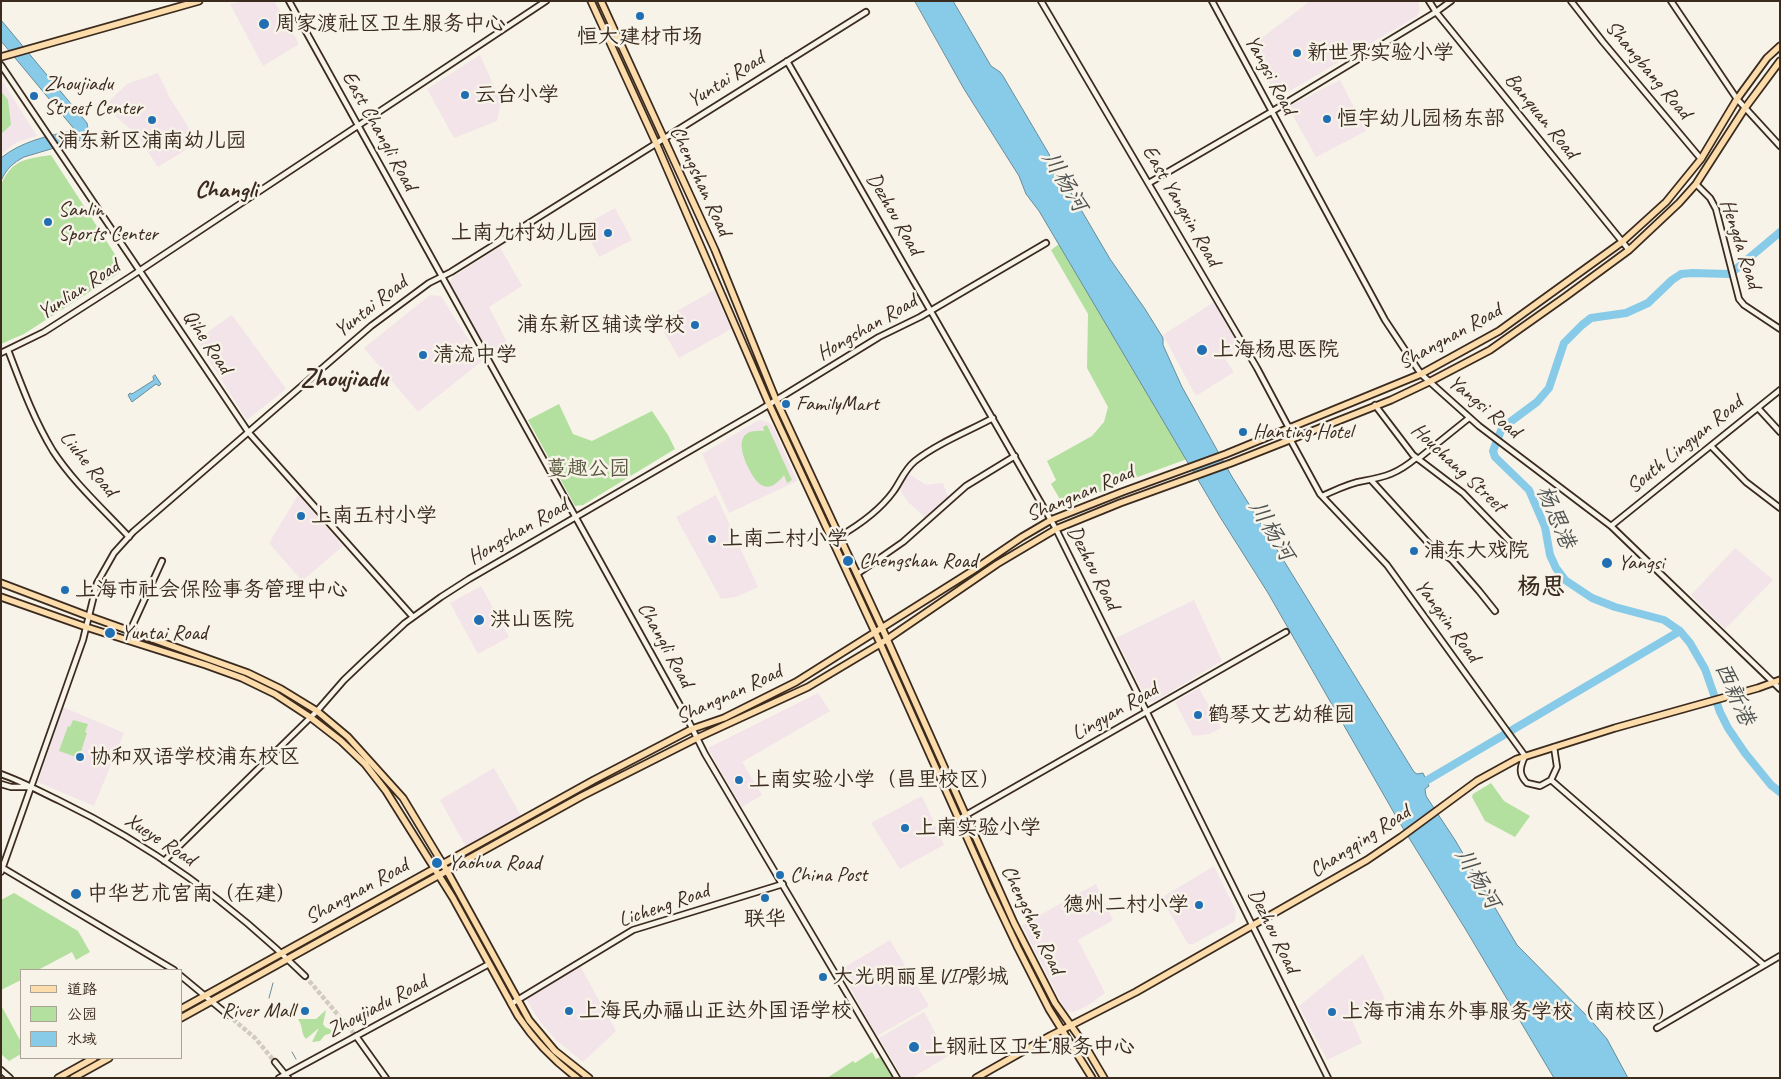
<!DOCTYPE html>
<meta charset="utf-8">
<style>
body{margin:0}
#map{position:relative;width:1781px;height:1079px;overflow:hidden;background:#f7f3e8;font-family:Caveat,"LXGW WenKai TC",sans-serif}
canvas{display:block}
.frame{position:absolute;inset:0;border:2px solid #3b2a1e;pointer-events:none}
.legend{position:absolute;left:20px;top:969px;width:162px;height:90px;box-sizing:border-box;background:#f7f3e8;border:1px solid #aca397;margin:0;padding:6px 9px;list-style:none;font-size:15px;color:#3b2a1e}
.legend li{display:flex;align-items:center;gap:10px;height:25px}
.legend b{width:25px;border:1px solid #aca397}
</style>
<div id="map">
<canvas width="1781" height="1079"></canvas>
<div class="frame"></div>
<ul class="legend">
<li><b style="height:6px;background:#fddcac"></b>道路</li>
<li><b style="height:14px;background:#b3e09f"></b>公园</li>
<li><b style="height:14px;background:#88cbe9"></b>水域</li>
</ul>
</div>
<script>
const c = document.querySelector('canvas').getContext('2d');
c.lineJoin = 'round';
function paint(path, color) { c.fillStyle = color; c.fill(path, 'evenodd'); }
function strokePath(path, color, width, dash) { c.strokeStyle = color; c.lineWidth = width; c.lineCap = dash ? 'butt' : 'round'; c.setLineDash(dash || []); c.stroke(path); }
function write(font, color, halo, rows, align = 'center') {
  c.font = font + ' Caveat,"LXGW WenKai TC",sans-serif'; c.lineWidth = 5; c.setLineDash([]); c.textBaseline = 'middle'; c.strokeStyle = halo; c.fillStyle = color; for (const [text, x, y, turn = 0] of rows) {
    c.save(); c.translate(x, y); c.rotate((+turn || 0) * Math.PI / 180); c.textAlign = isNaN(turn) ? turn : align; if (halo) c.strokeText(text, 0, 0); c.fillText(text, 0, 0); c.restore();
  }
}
paint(new Path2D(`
 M 245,1 L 274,1 L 299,44 L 263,66 L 230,4 Z
 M 1310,1 L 1418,1 L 1420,10 L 1417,16 L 1278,98 L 1250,47 Z
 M 480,55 L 501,102 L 497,121 L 454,138 L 427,89 Z
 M 158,73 L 170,98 L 193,135 L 192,146 L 158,167 L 137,135 L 104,106 L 127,84 Z
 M 1,79 L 37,136 L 17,142 L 1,154 Z
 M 1340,80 L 1366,131 L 1316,157 L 1288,107 Z
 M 615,208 L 632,240 L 599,257 L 583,226 Z
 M 500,247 L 522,286 L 489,307 L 510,348 L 491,359 L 449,284 L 453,277 Z
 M 714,290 L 731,329 L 679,358 L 658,322 Z
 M 430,295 L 441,296 L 482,361 L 418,412 L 364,348 Z
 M 1214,302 L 1240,345 L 1223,356 L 1234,372 L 1196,396 L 1163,335 Z
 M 232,315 L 286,389 L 247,420 L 196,340 Z
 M 762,420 L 770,423 L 773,427 L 797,481 L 729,513 L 702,454 L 757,421 Z
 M 907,473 L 926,485 L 943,483 L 949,499 L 926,518 L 907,501 L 900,489 Z
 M 298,495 L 343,546 L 302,581 L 269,543 Z
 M 716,495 L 758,587 L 736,597 L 721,599 L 676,517 Z
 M 1735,548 L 1773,580 L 1725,629 L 1691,595 Z
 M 481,586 L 509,637 L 478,654 L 450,603 Z
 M 1194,600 L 1222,661 L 1155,701 L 1148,702 L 1116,638 Z
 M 1199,688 L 1221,728 L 1209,734 L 1193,736 L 1175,702 Z
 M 818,693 L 830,711 L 742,762 L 762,795 L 742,807 L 722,773 L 708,748 Z
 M 63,707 L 124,733 L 94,806 L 38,782 Z
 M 494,768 L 521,816 L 466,847 L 440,800 Z
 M 922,796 L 944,845 L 900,869 L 871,823 Z
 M 1214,866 L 1236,911 L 1235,921 L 1193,944 L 1188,944 L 1161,898 Z
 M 1096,884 L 1113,920 L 1078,940 L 1105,993 L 1087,1006 L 1073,1012 L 1065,1010 L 1022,925 Z
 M 890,940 L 929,1006 L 877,1036 L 840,970 Z
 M 1363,954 L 1385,999 L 1351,1018 L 1362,1043 L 1327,1060 L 1299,1006 Z
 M 580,966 L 616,1031 L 583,1062 L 556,1040 L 541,1023 L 526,999 Z
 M 924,1012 L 948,1056 L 912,1078 L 903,1078 L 879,1038 Z`), '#f2e4e9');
paint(new Path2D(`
 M 1,91 L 8,100 L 11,125 L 1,134 Z
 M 51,155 L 118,259 L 119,273 L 24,334 L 1,344 L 1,185 C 12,159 26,159 51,155 Z
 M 1059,244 L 1187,459 L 1116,485 L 1065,508 L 1051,484 L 1056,480 L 1047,461 L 1092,436 L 1104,422 L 1108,407 L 1087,368 L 1088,314 L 1051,250 Z
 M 559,404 L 573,434 L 592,441 L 652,411 L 668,435 L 675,449 L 583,505 L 575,506 L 528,420 Z
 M 767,425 L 792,480 L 787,483 L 784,475 C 768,496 757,486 748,467 C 739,448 736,428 764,431 L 763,427 Z
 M 73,720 L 88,724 L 85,732 L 87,733 L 79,758 L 59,751 L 68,726 L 70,727 Z
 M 1491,783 L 1504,801 L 1530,816 L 1515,837 L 1485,821 L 1472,797 L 1473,794 Z
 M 14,893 L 78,931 L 90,952 L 76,960 L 72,952 L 38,970 L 21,970 L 21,980 L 1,990 L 1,900 Z
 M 1,1005 L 21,1042 L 21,1054 L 9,1061 L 1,1054 Z
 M 326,1010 L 323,1024 L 325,1027 L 336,1032 L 325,1035 L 320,1041 L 312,1042 L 319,1028 L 306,1039 C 300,1032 304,1028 298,1019 L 316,1019 Z
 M 872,1052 L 876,1059 L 880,1057 L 892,1078 L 827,1078 L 853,1061 L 855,1063 Z`), '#b3e09f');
const water = new Path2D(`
 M 915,1 L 953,1 L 991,66 L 1000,72 L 1003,76 L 1049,154 L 1057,176 L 1063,179 L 1110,259 L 1145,309 L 1163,338 L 1163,345 L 1182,387 L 1231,475 L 1414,772 L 1417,774 L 1423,773 L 1429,786 L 1425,789 L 1426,796 L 1455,840 L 1517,945 L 1589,1018 L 1607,1039 L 1628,1078 L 1554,1078 L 1466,930 L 1401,825 L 1268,593 L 1220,517 L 1039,211 L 1026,194 L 1019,176 L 964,89 Z
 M 1,20 L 87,123 C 89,130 87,137 81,140 L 24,157 C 13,163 6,169 1,181 L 1,158 C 20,142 49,135 73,131 L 75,130 L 1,41 Z
 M 155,375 L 161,384 L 159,386 L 156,384 L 132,402 L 128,395 L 130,393 L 132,394 L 154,380 L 153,377 Z`);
paint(water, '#88cbe9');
strokePath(water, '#698b98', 1);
strokePath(new Path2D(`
 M 269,998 L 273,983
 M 292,1052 L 296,1059`), '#698b98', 1);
strokePath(new Path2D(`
 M 1780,232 L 1730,274 L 1692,273 L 1681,274 L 1672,280 L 1648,303 L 1626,313 L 1591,318 L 1582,325 L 1564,343 L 1549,388 L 1537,402 L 1502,428 L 1493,451 L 1495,457 L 1529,490 L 1545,527 L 1550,555 L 1556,568 L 1565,580 L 1592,598 L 1615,607 L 1664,620 L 1680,631 L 1690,643 L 1705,669 L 1720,712 L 1728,728 L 1745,753 L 1771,785 L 1780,792
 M 1419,785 L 1680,631`), '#88cbe9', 8);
strokePath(new Path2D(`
 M 305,976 L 356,1036
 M 228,1015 L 255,1038 L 275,1062`), '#d1cbc0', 4.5, [4.5, 2]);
const minor = new Path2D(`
 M 289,1 L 686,716 L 705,754 L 897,1078
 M 1041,1 L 1257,368 L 1289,428
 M 1212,1 L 1385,320 L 1421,374 L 1479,426 L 1611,526 L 1780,689
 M 1429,1 L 1436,12 L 1629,250
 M 1571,1 L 1603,42 L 1701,159
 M 1671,1 L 1737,99 L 1780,146
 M 787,61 L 1056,529 L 1328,1078
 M 1,65 L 249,433 L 413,617
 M 1149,183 L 1271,112 L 1436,12 L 1451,1
 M 1696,184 L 1710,198 L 1716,209 L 1739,299 L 1744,305 L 1780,329
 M 8,350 C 21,384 34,420 53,451 C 73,482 104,510 129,537
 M 1,353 L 44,332 L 130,277 L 546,1
 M 1375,405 L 1413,455 L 1463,493 L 1521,553
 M 1758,408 L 1780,432
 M 1290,439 L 1320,494 L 1387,565 L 1525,756 C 1520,767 1518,774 1527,783 L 1540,786 L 1551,780 L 1557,767 L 1554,747
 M 1711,446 L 1746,482 L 1780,508
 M 1418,459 L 1469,418
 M 1371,480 L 1431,546 L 1452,560 L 1479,591 L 1495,611
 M 1322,496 C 1334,491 1349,483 1363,481 C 1386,477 1398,473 1416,458
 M 1611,526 L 1780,390
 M 840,536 C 859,525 879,511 893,492 C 901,481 904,470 915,461 C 938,443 967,432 993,418
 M 857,574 L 903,542 L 966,486 L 1015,456
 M 130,631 L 162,561
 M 1,774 C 21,781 41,792 60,801 C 151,845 233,905 305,976
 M 1551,780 L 1764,965
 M 1,784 L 11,787 L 30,787
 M 959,819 L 1286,632
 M 164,861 L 317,711 L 344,680 L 366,659 L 405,623 L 441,597 L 469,579 L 760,410 L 879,337 L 920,317 L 1046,243
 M 1,867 L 174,970
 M 1,872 L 83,640 L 97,583 L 114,553 L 133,532 L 371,326 L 429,283 L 451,272 L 866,12
 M 181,976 L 228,1015
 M 511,1004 L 633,930 L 783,884
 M 1657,1028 L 1780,956
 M 356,1036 L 386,1078
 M 275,1062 L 288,1078
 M 1,1070 L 10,1078
 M 279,1078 L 489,964`);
const major = new Path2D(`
 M 591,1 L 656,143 L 769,404 L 875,632 L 990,889 L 1018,948 L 1049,1009 L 1092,1078
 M 601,1 L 715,250 L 776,400 L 882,628 L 1014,923 L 1055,1003 L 1084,1044 L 1104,1078
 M 1,57 L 199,1
 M 1,583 L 88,616 L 248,673 L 281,689 L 317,711 L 348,737 L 403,798 L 447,871 L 529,1020 L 555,1051 L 589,1078
 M 1,597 L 86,627 L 206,665 L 242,678 L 275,694 L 310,717 L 341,741 L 365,764 L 386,791 L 453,898 L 518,1016 C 534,1040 553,1060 577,1078
 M 181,1009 L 594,780 L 692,729 L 724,718 L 796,682 L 972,571 L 1022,537 L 1051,520 L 1122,492 L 1226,454 L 1421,374 L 1499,331 L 1622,242 L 1666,202 L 1701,159 L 1737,99 L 1767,58 L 1780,46
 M 181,1018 L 582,796 L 697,738 L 808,687 L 880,644 L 997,564 L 1056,529 L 1120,503 L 1231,463 L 1391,400 L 1429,382 L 1490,350 L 1565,297 L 1629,250 L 1679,203 L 1696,184 L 1745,108 L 1780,61
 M 58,1078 L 94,1058
 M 73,1078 L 109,1058
 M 976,1078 L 1050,1036 L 1136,992 L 1367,860 L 1401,837 L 1477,781 L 1517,759 L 1615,728 L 1758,688 L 1780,680`);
strokePath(minor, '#3b2a1e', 8);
strokePath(major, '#3b2a1e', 9);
strokePath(minor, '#f7f3e8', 4.5);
strokePath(major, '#fddcac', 5.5);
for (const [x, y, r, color] of [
 [640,16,5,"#1f6fb2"],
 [264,24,6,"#1f6fb2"],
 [1297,53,5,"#1f6fb2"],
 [465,95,5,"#1f6fb2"],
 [34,96,5,"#1f6fb2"],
 [1327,119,5,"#1f6fb2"],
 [152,120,5,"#1f6fb2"],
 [48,222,5,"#1f6fb2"],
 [608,233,5,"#1f6fb2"],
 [695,325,5,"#1f6fb2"],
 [1202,350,6,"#1f6fb2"],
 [423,355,5,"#1f6fb2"],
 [786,404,5,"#1f6fb2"],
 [1243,432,5,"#1f6fb2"],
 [301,516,5,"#1f6fb2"],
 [712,539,5,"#1f6fb2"],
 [1414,551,5,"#1f6fb2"],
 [848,561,6,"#1f6fb2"],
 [1607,563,6,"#1f6fb2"],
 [65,590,5,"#1f6fb2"],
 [479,620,6,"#1f6fb2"],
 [110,633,6,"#1f6fb2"],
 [1198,715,5,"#1f6fb2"],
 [80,757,5,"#1f6fb2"],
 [739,780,5,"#1f6fb2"],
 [905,828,5,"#1f6fb2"],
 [437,863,6,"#1f6fb2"],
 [780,875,5,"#1f6fb2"],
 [76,894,6,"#1f6fb2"],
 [765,898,5,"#1f6fb2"],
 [1199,905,5,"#1f6fb2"],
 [823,977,5,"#1f6fb2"],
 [305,1011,5,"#1f6fb2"],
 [569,1011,5,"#1f6fb2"],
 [1332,1012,5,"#1f6fb2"],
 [914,1047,6,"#1f6fb2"]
]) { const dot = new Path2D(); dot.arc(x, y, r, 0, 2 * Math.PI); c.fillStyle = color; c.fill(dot); strokePath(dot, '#f7f3e8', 2); }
write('21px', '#3b2a1e', '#f7f3e8', [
 ["周家渡社区卫生服务中心",275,24],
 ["恒大建材市场",640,37,"center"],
 ["新世界实验小学",1307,53],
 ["Zhoujiadu",44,84],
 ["Street Center",44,108],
 ["云台小学",475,95],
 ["恒宇幼儿园杨东部",1337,119],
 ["浦东新区浦南幼儿园",152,141,"center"],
 ["Sanlin",58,210],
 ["Sports Center",58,234],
 ["上南九村幼儿园",598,233,"right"],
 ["浦东新区辅读学校",685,325,"right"],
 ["上海杨思医院",1213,350],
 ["清流中学",433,355],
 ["FamilyMart",796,404],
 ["Hanting Hotel",1253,432],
 ["上南五村小学",311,516],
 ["上南二村小学",722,539],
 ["浦东大戏院",1424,551],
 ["Chengshan Road",859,561],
 ["Yangsi",1618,563],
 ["上海市社会保险事务管理中心",75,590],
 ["洪山医院",490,620],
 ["Yuntai Road",121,633],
 ["鹤琴文艺幼稚园",1208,715],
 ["协和双语学校浦东校区",90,757],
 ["上南实验小学（昌里校区）",749,780],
 ["上南实验小学",915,828],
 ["Yaohua Road",448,863],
 ["China Post",790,875],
 ["中华艺术宫南（在建）",87,894],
 ["德州二村小学",1189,905,"right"],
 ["联华",765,919,"center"],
 ["大光明丽星VIP影城",833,977],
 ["River Mall",295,1011,"right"],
 ["上海民办福山正达外国语学校",579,1011],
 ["上海市浦东外事服务学校（南校区）",1342,1012],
 ["上钢社区卫生服务中心",925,1047]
], 'left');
write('21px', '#3b2a1e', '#f7f3e8', [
 ["Shangbang Road",1648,70,50],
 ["Yangsi Road",1270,75,62],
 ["Yuntai Road",726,80,-32],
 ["Banquan Road",1541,116,51],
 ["East Changli Road",379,131,61],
 ["Chengshan Road",700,181,65],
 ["East Yangxin Road",1181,206,60],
 ["Dezhou Road",894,214,60],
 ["Hengda Road",1740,244,72],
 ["Yunlian Road",79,290,-33],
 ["Yuntai Road",371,307,-38],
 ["Hongshan Road",867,328,-30],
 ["Shangnan Road",1450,337,-29],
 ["Qihe Road",207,342,56],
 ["Yangsi Road",1484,407,39],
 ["South Lingyan Road",1685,445,-39],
 ["Liuhe Road",88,464,51],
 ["Houchang Street",1458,468,43],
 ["Shangnan Road",1080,494,-23],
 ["Hongshan Road",518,532,-30],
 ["Dezhou Road",1093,568,63],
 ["Yangxin Road",1447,621,54],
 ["Changli Road",665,645,61],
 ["Shangnan Road",729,695,-25],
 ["Lingyan Road",1115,712,-30],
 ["Xueye Road",160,840,33],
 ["Changqing Road",1360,842,-33],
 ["Shangnan Road",357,892,-29],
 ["Licheng Road",664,906,-19],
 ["Chengshan Road",1032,920,64],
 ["Dezhou Road",1273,931,64],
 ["Zhoujiadu Road",377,1007,-28]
]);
write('21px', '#59583e', '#f7f3e8', [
 ["蔓趣公园",588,469]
]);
write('italic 22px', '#4e5251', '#f7f3e8', [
 ["川杨河",1064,182,59],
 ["杨思港",1555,517,67],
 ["川杨河",1271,531,59],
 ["西新港",1734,694,66],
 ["川杨河",1477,879,59]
]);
write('bold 24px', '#3b2a1e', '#f7f3e8', [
 ["Changli",226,191],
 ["杨思",1541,588]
]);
write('bold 26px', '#3b2a1e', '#f7f3e8', [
 ["Zhoujiadu",344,379]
]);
</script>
